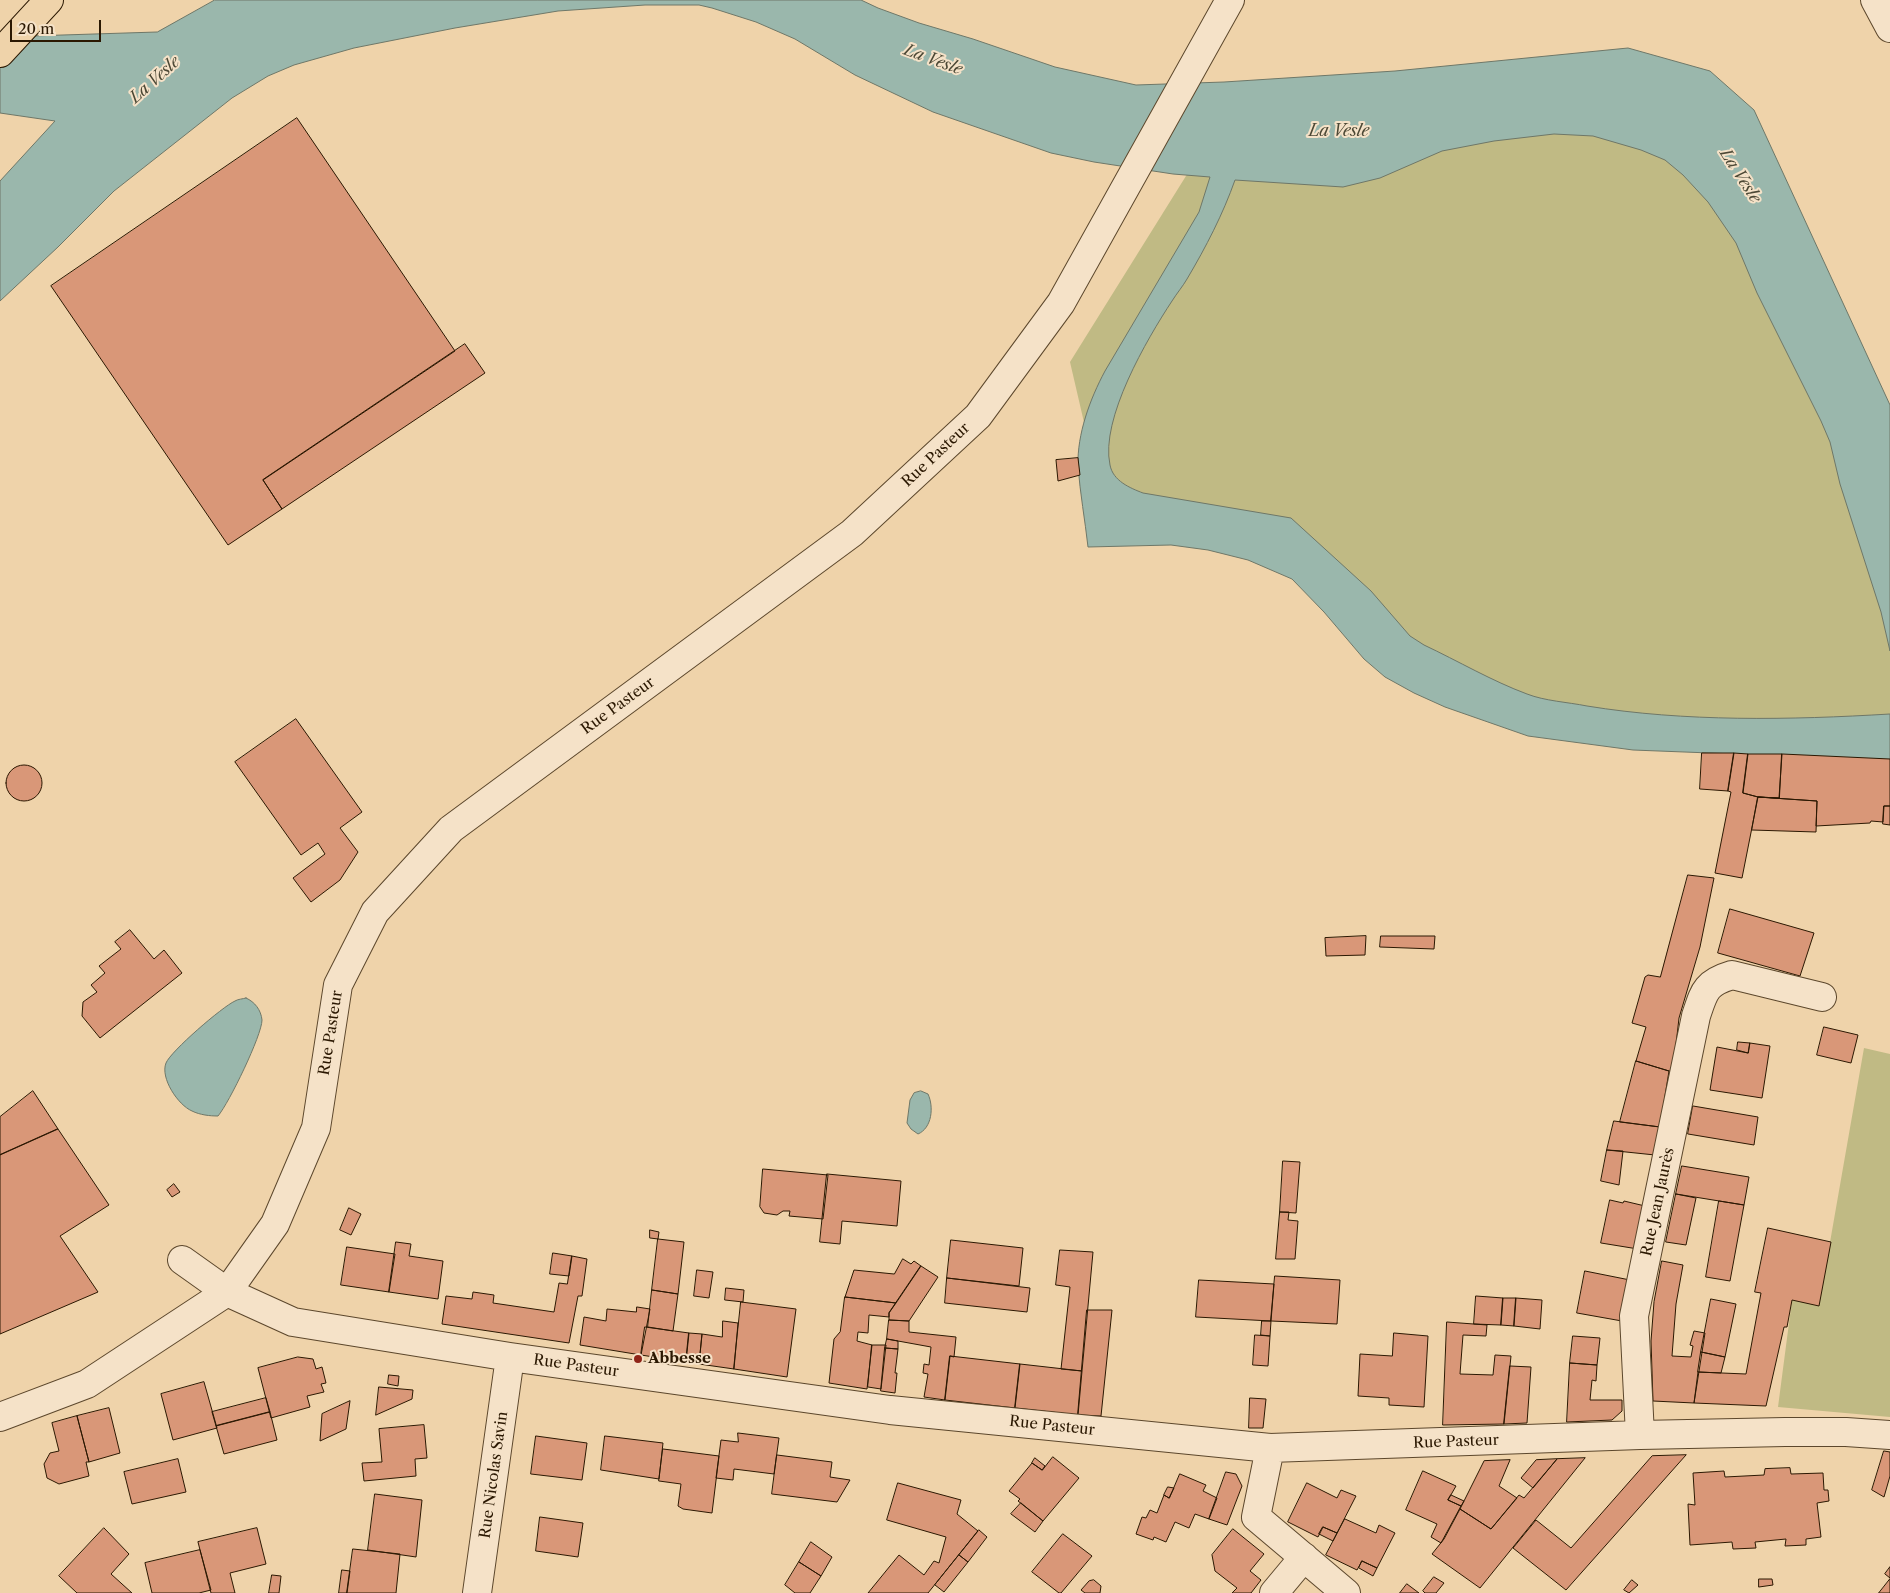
<!DOCTYPE html>
<meta charset="utf-8">
<style>
body{margin:0}
#map{position:relative;width:1890px;height:1593px;overflow:hidden;background:#efd3aa;font-family:"Libre Caslon Text",serif}
canvas{display:block}
.scale{position:absolute;left:10px;top:20px;width:91px;height:22px;box-sizing:border-box;border:2px solid #2b1802;border-top:0;padding-left:6px;font-size:15px;line-height:18px;white-space:nowrap;color:#2b1802;-webkit-text-stroke:4px #f5e2c8;paint-order:stroke}
</style>
<div id="map">
<canvas width="1890" height="1593"></canvas>
<div class="scale">20 m</div>
</div>
<script>
const c = document.querySelector('canvas').getContext('2d');
c.lineJoin = 'round';
function paint(path, color) { c.fillStyle = color; c.fill(path, 'evenodd'); }
function strokePath(path, color, width, dash) { c.strokeStyle = color; c.lineWidth = width; c.lineCap = dash ? 'butt' : 'round'; c.setLineDash(dash || []); c.stroke(path); }
function write(font, color, halo, rows, align = 'center') {
  c.font = font + ' "Libre Caslon Text",serif'; c.lineWidth = 4; c.setLineDash([]); c.textBaseline = 'middle'; c.strokeStyle = halo; c.fillStyle = color; for (const [text, x, y, turn = 0] of rows) {
    c.save(); c.translate(x, y); c.rotate((+turn || 0) * Math.PI / 180); c.textAlign = isNaN(turn) ? turn : align; if (halo) c.strokeText(text, 0, 0); c.fillText(text, 0, 0); c.restore();
  }
}
paint(new Path2D(`
 M 1721,102 L 1890,497 L 1890,748 L 1534,717 L 1348,619 L 1275,545 L 1102,500 L 1070,362 L 1229,107 Z
 M 1864,1048 L 1890,1054 L 1890,1417 L 1778,1407 L 1792,1300 L 1819,1305 Z`), '#c0ba84');
const water = new Path2D(`
 M 215,0 L 861,0 L 878,8 L 919,23 L 973,39 L 1055,67 L 1136,85 L 1224,82 L 1395,71 L 1628,48 L 1710,71 L 1754,110 L 1890,405 L 1890,651 L 1881,612 L 1840,484 L 1830,442 L 1821,421 L 1757,293 L 1736,243 L 1708,202 L 1683,175 L 1665,160 L 1641,150 L 1593,136 L 1554,134 L 1494,141 L 1442,151 L 1380,178 L 1343,187 L 1235,180 C 1223,214 1206,247 1187,279 C 1183,286 1177,293 1172,301 C 1147,339 1100,419 1110,465 C 1113,481 1130,488 1143,493 L 1291,518 L 1371,591 L 1410,636 L 1424,645 C 1458,661 1492,681 1527,694 C 1545,701 1567,702 1587,706 C 1685,722 1790,720 1890,714 L 1890,760 L 1633,750 L 1528,736 L 1445,707 L 1414,693 L 1385,677 L 1364,659 L 1324,612 L 1292,579 L 1248,560 L 1208,550 L 1171,545 L 1088,547 C 1085,520 1080,493 1078,466 C 1077,434 1090,399 1105,371 L 1199,212 L 1210,177 L 1173,174 L 1094,162 L 1051,153 L 933,112 L 855,75 L 795,39 L 756,22 L 712,8 L 699,5 L 645,5 L 558,11 L 455,28 L 354,48 L 294,65 L 268,76 L 232,98 L 114,191 L 58,247 L 0,301 L 0,181 L 55,121 L 0,113 L 0,37 L 157,32 Z
 M 246,998 C 255,1002 261,1010 262,1020 C 262,1035 229,1103 218,1116 C 210,1116 200,1115 192,1111 C 178,1105 160,1078 166,1063 C 171,1051 222,1007 235,1001 C 238,999 243,999 246,998 Z
 M 921,1091 L 928,1094 C 934,1107 932,1128 918,1134 L 911,1129 L 907,1123 L 910,1100 L 914,1093 Z`);
paint(water, '#9ab7ac');
strokePath(water, '#6e7768', 1);
const building = new Path2D(`
 M 297,118 L 455,351 L 263,480 L 282,509 L 228,545 L 51,286 Z
 M 465,344 L 485,373 L 282,509 L 263,480 Z
 M 1078,458 L 1080,475 L 1058,481 L 1056,460 Z
 M 296,719 L 362,812 L 340,828 L 358,852 L 340,880 L 311,902 L 293,878 L 325,854 L 318,843 L 301,855 L 235,762 Z
 M 1702,753 L 1734,753 L 1728,791 L 1700,789 Z
 M 1734,753 L 1748,754 L 1743,793 L 1758,797 L 1742,878 L 1715,873 L 1731,792 L 1728,791 Z
 M 1748,754 L 1782,754 L 1779,798 L 1758,797 L 1743,793 Z
 M 1782,754 L 1890,759 L 1890,806 L 1884,806 L 1883,822 L 1871,821 L 1870,823 L 1816,826 L 1817,801 L 1758,797 L 1779,798 Z
 M6 783a18 18 0 1 1 36 0a18 18 0 1 1-36 0Z
 M 1758,797 L 1817,801 L 1816,832 L 1752,830 Z
 M 1884,806 L 1890,806 L 1890,825 L 1883,824 Z
 M 1688,875 L 1714,878 L 1700,947 L 1679,1018 L 1673,1071 L 1669,1071 L 1636,1061 L 1646,1027 L 1632,1023 L 1645,977 L 1648,975 L 1660,977 Z
 M 1730,909 L 1814,933 L 1800,976 L 1718,953 Z
 M 130,930 L 154,959 L 164,950 L 182,973 L 100,1038 L 82,1016 L 83,1002 L 97,992 L 91,985 L 105,973 L 99,966 L 121,949 L 115,942 Z
 M 1366,936 L 1365,955 L 1326,956 L 1325,938 Z
 M 1381,936 L 1435,936 L 1434,949 L 1380,947 Z
 M 1824,1027 L 1858,1035 L 1851,1063 L 1817,1055 Z
 M 1738,1042 L 1750,1043 L 1748,1053 L 1737,1050 Z
 M 1750,1043 L 1770,1046 L 1762,1098 L 1710,1090 L 1717,1047 L 1748,1053 Z
 M 1636,1061 L 1669,1071 L 1660,1127 L 1620,1122 Z
 M 33,1091 L 58,1129 L 0,1155 L 0,1117 Z
 M 1693,1106 L 1758,1117 L 1754,1145 L 1688,1134 Z
 M 1614,1121 L 1660,1127 L 1655,1155 L 1607,1150 Z
 M 58,1129 L 109,1205 L 60,1236 L 98,1292 L 0,1334 L 0,1155 Z
 M 1607,1150 L 1623,1151 L 1619,1185 L 1601,1181 Z
 M 1283,1161 L 1300,1162 L 1296,1213 L 1280,1212 Z
 M 1682,1166 L 1749,1177 L 1744,1205 L 1676,1194 Z
 M 763,1169 L 828,1175 L 823,1219 L 789,1216 L 790,1211 L 783,1211 L 777,1215 L 764,1213 L 760,1207 Z
 M 827,1174 L 901,1181 L 897,1226 L 842,1221 L 840,1244 L 820,1242 Z
 M 174,1184 L 180,1192 L 172,1197 L 167,1190 Z
 M 1676,1194 L 1696,1198 L 1686,1245 L 1666,1242 Z
 M 1610,1200 L 1623,1203 L 1624,1201 L 1645,1206 L 1638,1249 L 1601,1243 Z
 M 1719,1201 L 1744,1205 L 1730,1281 L 1706,1277 Z
 M 349,1208 L 361,1214 L 351,1235 L 340,1230 Z
 M 1280,1212 L 1289,1212 L 1288,1220 L 1298,1221 L 1295,1259 L 1276,1259 Z
 M 1768,1228 L 1831,1242 L 1819,1306 L 1792,1300 L 1787,1327 L 1784,1327 L 1766,1406 L 1694,1403 L 1698,1372 L 1746,1374 L 1761,1293 L 1755,1292 Z
 M 650,1230 L 659,1232 L 658,1239 L 650,1238 Z
 M 658,1239 L 684,1242 L 678,1294 L 652,1290 Z
 M 951,1240 L 1023,1248 L 1019,1286 L 947,1278 Z
 M 396,1242 L 411,1244 L 409,1256 L 443,1261 L 438,1299 L 389,1292 Z
 M 347,1247 L 395,1254 L 389,1292 L 341,1285 Z
 M 1060,1250 L 1093,1252 L 1082,1371 L 1061,1369 L 1070,1287 L 1056,1285 Z
 M 553,1253 L 572,1256 L 569,1276 L 550,1274 Z
 M 572,1256 L 587,1259 L 582,1296 L 578,1296 L 569,1343 L 442,1324 L 446,1296 L 472,1299 L 473,1292 L 494,1295 L 493,1303 L 554,1312 L 559,1283 L 567,1284 Z
 M 903,1259 L 911,1264 L 914,1261 L 921,1266 L 896,1303 L 845,1297 L 854,1270 L 894,1274 Z
 M 1662,1261 L 1683,1265 L 1676,1304 L 1672,1356 L 1691,1357 L 1693,1346 L 1690,1345 L 1694,1331 L 1705,1333 L 1694,1403 L 1653,1401 L 1651,1341 L 1654,1302 Z
 M 921,1266 L 938,1277 L 909,1321 L 889,1320 L 889,1313 Z
 M 697,1270 L 713,1272 L 709,1298 L 694,1296 Z
 M 1585,1271 L 1630,1280 L 1622,1321 L 1577,1313 Z
 M 1275,1276 L 1340,1280 L 1337,1324 L 1271,1321 Z
 M 947,1278 L 1030,1288 L 1027,1312 L 945,1303 Z
 M 1199,1280 L 1274,1284 L 1271,1321 L 1196,1317 Z
 M 726,1288 L 744,1290 L 743,1302 L 725,1300 Z
 M 652,1290 L 678,1294 L 673,1331 L 648,1327 Z
 M 1476,1296 L 1503,1298 L 1501,1325 L 1474,1324 Z
 M 845,1297 L 896,1303 L 889,1313 L 889,1317 L 869,1315 L 868,1333 L 858,1332 L 857,1341 L 872,1345 L 867,1389 L 829,1383 L 834,1339 L 840,1332 Z
 M 1503,1298 L 1516,1298 L 1514,1326 L 1501,1325 Z
 M 1516,1298 L 1542,1300 L 1540,1329 L 1514,1326 Z
 M 1711,1299 L 1736,1304 L 1725,1357 L 1701,1352 Z
 M 741,1302 L 796,1309 L 787,1377 L 734,1369 Z
 M 637,1307 L 650,1309 L 641,1355 L 580,1345 L 584,1317 L 606,1321 L 607,1309 L 636,1312 Z
 M 1087,1310 L 1112,1310 L 1101,1416 L 1078,1415 Z
 M 889,1320 L 909,1321 L 909,1332 L 956,1337 L 954,1357 L 950,1356 L 945,1400 L 924,1397 L 928,1374 L 923,1373 L 924,1364 L 929,1365 L 931,1347 L 887,1339 Z
 M 723,1321 L 738,1323 L 734,1369 L 699,1364 L 702,1334 L 722,1337 Z
 M 1262,1321 L 1271,1321 L 1270,1336 L 1261,1335 Z
 M 1447,1322 L 1487,1325 L 1486,1336 L 1463,1335 L 1460,1374 L 1493,1375 L 1495,1355 L 1511,1356 L 1504,1424 L 1443,1425 Z
 M 645,1327 L 689,1333 L 686,1362 L 641,1355 Z
 M 689,1333 L 702,1334 L 699,1364 L 686,1362 Z
 M 1394,1333 L 1428,1336 L 1424,1407 L 1389,1405 L 1389,1398 L 1358,1396 L 1360,1354 L 1392,1356 Z
 M 1255,1335 L 1270,1336 L 1268,1366 L 1253,1365 Z
 M 1573,1336 L 1600,1338 L 1597,1365 L 1570,1363 Z
 M 887,1339 L 898,1341 L 898,1349 L 885,1348 Z
 M 872,1345 L 886,1345 L 881,1389 L 868,1387 Z
 M 885,1348 L 898,1349 L 895,1373 L 897,1373 L 895,1393 L 881,1391 Z
 M 1701,1352 L 1725,1357 L 1721,1373 L 1698,1372 Z
 M 950,1356 L 1020,1364 L 1015,1408 L 945,1400 Z
 M 298,1357 L 313,1359 L 316,1369 L 322,1367 L 326,1383 L 321,1384 L 324,1392 L 307,1396 L 310,1407 L 271,1418 L 258,1368 Z
 M 1570,1363 L 1597,1365 L 1596,1381 L 1592,1380 L 1590,1400 L 1622,1400 L 1622,1411 L 1612,1420 L 1567,1422 Z
 M 1020,1364 L 1082,1371 L 1078,1415 L 1015,1408 Z
 M 1510,1366 L 1531,1367 L 1527,1423 L 1504,1424 Z
 M 389,1375 L 399,1376 L 398,1386 L 388,1384 Z
 M 204,1382 L 217,1428 L 173,1440 L 161,1394 Z
 M 379,1387 L 413,1390 L 412,1399 L 376,1415 Z
 M 266,1398 L 270,1412 L 216,1426 L 212,1412 Z
 M 1250,1398 L 1266,1399 L 1263,1428 L 1249,1428 Z
 M 350,1401 L 346,1429 L 320,1441 L 322,1414 Z
 M 109,1408 L 120,1453 L 89,1462 L 77,1416 Z
 M 270,1412 L 277,1440 L 224,1454 L 216,1426 Z
 M 77,1416 L 89,1462 L 86,1462 L 89,1476 L 59,1484 L 47,1478 L 44,1464 L 50,1453 L 59,1451 L 52,1423 Z
 M 424,1425 L 427,1458 L 415,1459 L 416,1476 L 364,1481 L 362,1463 L 382,1462 L 379,1429 Z
 M 738,1433 L 779,1438 L 774,1474 L 734,1469 L 733,1480 L 716,1478 L 721,1440 L 738,1442 Z
 M 536,1436 L 587,1443 L 582,1480 L 531,1474 Z
 M 605,1436 L 663,1443 L 659,1479 L 601,1470 Z
 M 663,1449 L 719,1456 L 712,1513 L 683,1509 L 678,1506 L 681,1484 L 659,1481 Z
 M 1884,1451 L 1890,1452 L 1890,1476 L 1884,1497 L 1872,1490 Z
 M 777,1455 L 832,1462 L 830,1477 L 850,1480 L 837,1502 L 772,1494 Z
 M 1686,1455 L 1566,1590 L 1513,1548 L 1536,1520 L 1571,1548 L 1652,1456 Z
 M 1053,1457 L 1079,1478 L 1043,1521 L 1018,1501 L 1020,1499 L 1009,1491 L 1032,1463 L 1042,1470 Z
 M 1035,1458 L 1045,1466 L 1042,1470 L 1032,1463 Z
 M 1585,1458 L 1480,1588 L 1432,1554 L 1444,1539 L 1460,1509 L 1491,1529 L 1519,1495 L 1524,1498 L 1557,1459 Z
 M 178,1459 L 186,1492 L 132,1504 L 124,1472 Z
 M 1557,1459 L 1533,1488 L 1521,1478 L 1536,1460 Z
 M 1510,1460 L 1499,1486 L 1517,1498 L 1491,1529 L 1460,1509 L 1484,1461 Z
 M 1790,1468 L 1791,1474 L 1823,1473 L 1824,1490 L 1828,1490 L 1829,1501 L 1817,1503 L 1821,1537 L 1806,1539 L 1806,1545 L 1785,1546 L 1786,1539 L 1755,1542 L 1756,1548 L 1733,1549 L 1732,1542 L 1690,1545 L 1688,1504 L 1695,1505 L 1693,1473 L 1724,1471 L 1725,1477 L 1764,1475 L 1765,1469 Z
 M 1423,1471 L 1456,1486 L 1448,1500 L 1461,1506 L 1441,1543 L 1431,1537 L 1437,1524 L 1406,1510 Z
 M 1226,1472 L 1236,1474 L 1242,1486 L 1227,1525 L 1209,1519 Z
 M 1180,1474 L 1206,1485 L 1203,1491 L 1217,1498 L 1209,1519 L 1195,1514 L 1189,1528 L 1175,1522 L 1166,1542 L 1154,1537 L 1153,1540 L 1136,1534 L 1142,1517 L 1146,1518 L 1150,1510 L 1157,1513 L 1164,1495 L 1169,1498 Z
 M 898,1483 L 961,1500 L 957,1514 L 978,1531 L 928,1593 L 868,1593 L 899,1555 L 924,1575 L 934,1561 L 939,1563 L 946,1537 L 887,1520 Z
 M 1307,1483 L 1337,1498 L 1341,1490 L 1356,1496 L 1337,1533 L 1323,1527 L 1318,1537 L 1288,1522 Z
 M 1168,1487 L 1174,1488 L 1169,1498 L 1164,1495 Z
 M 375,1494 L 422,1500 L 416,1557 L 368,1550 Z
 M 1451,1495 L 1464,1501 L 1461,1506 L 1448,1500 Z
 M 1021,1503 L 1043,1521 L 1035,1532 L 1011,1514 Z
 M 540,1517 L 583,1523 L 578,1557 L 536,1551 Z
 M 1345,1519 L 1376,1533 L 1379,1525 L 1395,1533 L 1377,1568 L 1362,1561 L 1357,1570 L 1326,1555 Z
 M 1323,1527 L 1337,1533 L 1333,1541 L 1319,1534 Z
 M 104,1528 L 129,1554 L 111,1574 L 132,1593 L 77,1593 L 59,1576 Z
 M 257,1528 L 266,1564 L 230,1573 L 235,1593 L 211,1593 L 198,1542 Z
 M 1233,1529 L 1264,1554 L 1250,1571 L 1261,1580 L 1251,1593 L 1232,1593 L 1237,1588 L 1215,1571 L 1212,1555 Z
 M 979,1530 L 987,1537 L 968,1562 L 959,1555 Z
 M 1063,1534 L 1092,1556 L 1061,1593 L 1059,1593 L 1032,1572 Z
 M 811,1542 L 832,1557 L 821,1576 L 799,1562 Z
 M 353,1549 L 400,1554 L 396,1593 L 347,1593 Z
 M 200,1550 L 211,1590 L 199,1593 L 152,1593 L 145,1563 Z
 M 959,1555 L 968,1562 L 944,1592 L 935,1585 Z
 M 1362,1561 L 1377,1568 L 1373,1576 L 1359,1568 Z
 M 799,1562 L 821,1576 L 810,1593 L 795,1593 L 785,1585 Z
 M 1890,1567 L 1890,1578 L 1885,1574 Z
 M 342,1570 L 350,1571 L 347,1593 L 339,1593 Z
 M 272,1575 L 281,1576 L 279,1593 L 269,1593 Z
 M 1434,1577 L 1444,1583 L 1436,1593 L 1425,1593 L 1423,1591 Z
 M 1759,1579 L 1772,1579 L 1773,1585 L 1759,1587 Z
 M 1890,1579 L 1890,1593 L 1879,1593 Z
 M 1094,1580 L 1101,1586 L 1100,1593 L 1085,1593 L 1081,1590 L 1089,1581 Z
 M 1632,1580 L 1638,1585 L 1629,1593 L 1624,1590 Z
 M 1407,1584 L 1419,1593 L 1400,1593 Z`);
paint(building, '#d99778');
strokePath(building, '#2b1802', 1);
const minor = new Path2D(`
 M 1875,0 L 1890,28
 M 182,1260 L 227,1292 L 293,1322 L 510,1357 L 890,1410 L 1270,1448 L 1640,1435 L 1785,1432 L 1846,1432 L 1890,1435
 M 0,1417 L 87,1384 L 227,1292 L 275,1224 L 316,1128 L 338,985 L 375,912 L 451,829 L 852,533 L 978,416 L 1061,303 L 1230,0
 M 1640,1435 L 1634,1316 L 1696,1016 C 1704,992 1705,983 1732,975 L 1822,997
 M 1270,1448 L 1256,1517 L 1346,1593
 M 477,1593 L 510,1357
 M 1274,1593 L 1304,1557`);
const highway = new Path2D(`
 M 0,53 L 49,0`);
strokePath(minor, '#5c472c', 30);
strokePath(highway, '#2b1802', 30);
strokePath(minor, '#f5e2c8', 28);
strokePath(highway, '#efd3aa', 28);
for (const [x, y, r, color] of [
 [638,1359,5,"#8f2418"]
]) { const dot = new Path2D(); dot.arc(x, y, r, 0, 2 * Math.PI); c.fillStyle = color; c.fill(dot); strokePath(dot, '#f5e2c8', 2); }
write('15px', '#2b1802', '#f5e2c8', [
 ["Rue Pasteur",936,455,-43],
 ["Rue Pasteur",618,706,-36],
 ["Rue Pasteur",331,1033,-81],
 ["Rue Jean Jaurès",1658,1202,-78],
 ["Rue Pasteur",576,1366,8],
 ["Rue Pasteur",1052,1426,6],
 ["Rue Pasteur",1456,1442,-2],
 ["Rue Nicolas Savin",494,1475,-82]
]);
write('bold 15px', '#2b1802', '#f5e2c8', [
 ["Abbesse",648,1359]
], 'left');
write('italic 16px', '#4c4835', '#f5e2c8', [
 ["La Vesle",933,60,20],
 ["La Vesle",155,80,-42],
 ["La Vesle",1339,131],
 ["La Vesle",1740,176,57]
]);
</script>
